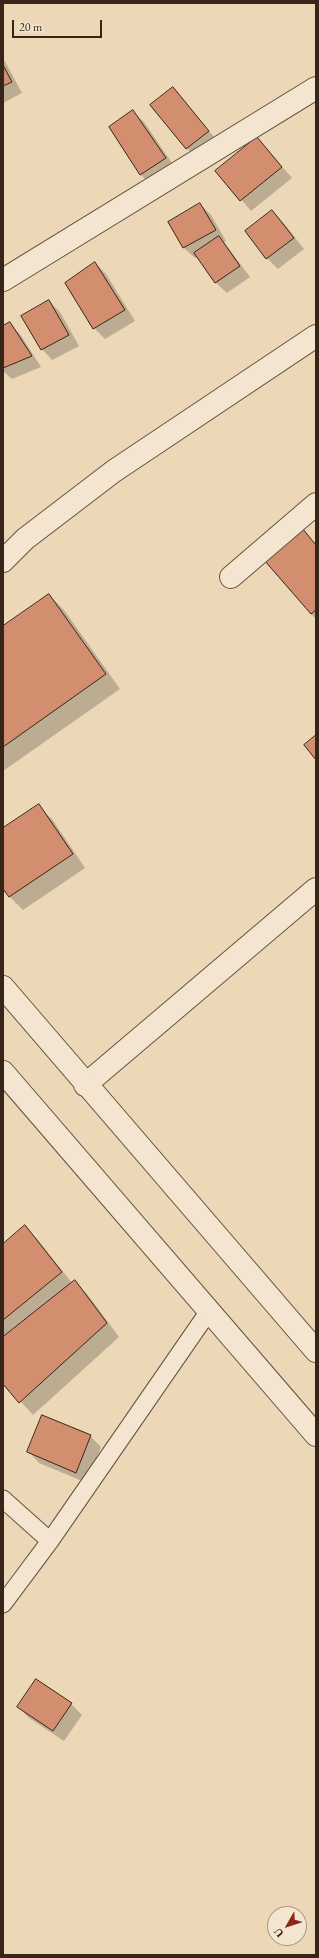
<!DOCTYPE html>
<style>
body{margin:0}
#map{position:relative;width:319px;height:1958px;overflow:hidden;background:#ecd7b7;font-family:"EB Garamond",serif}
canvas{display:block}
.frame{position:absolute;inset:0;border:4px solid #38251a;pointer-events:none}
.north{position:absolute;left:267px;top:1906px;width:40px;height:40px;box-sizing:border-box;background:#f3e5d0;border:1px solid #a89887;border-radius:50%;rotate:231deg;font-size:11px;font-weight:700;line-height:16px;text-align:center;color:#38251a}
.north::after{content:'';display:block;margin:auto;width:14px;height:18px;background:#8f2418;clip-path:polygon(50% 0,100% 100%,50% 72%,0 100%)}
.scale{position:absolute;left:12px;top:20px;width:90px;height:18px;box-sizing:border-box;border:2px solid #38251a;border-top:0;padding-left:5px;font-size:12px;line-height:14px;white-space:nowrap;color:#38251a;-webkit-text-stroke:3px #f3e5d0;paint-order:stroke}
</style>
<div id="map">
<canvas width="319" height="1958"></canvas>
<div class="frame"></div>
<div class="north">U</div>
<div class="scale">20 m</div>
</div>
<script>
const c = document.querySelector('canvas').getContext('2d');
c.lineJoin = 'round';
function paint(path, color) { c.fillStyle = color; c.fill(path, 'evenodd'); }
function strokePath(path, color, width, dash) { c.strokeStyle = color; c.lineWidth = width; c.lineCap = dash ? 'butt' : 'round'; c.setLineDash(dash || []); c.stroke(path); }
paint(new Path2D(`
 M 3,58 L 22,93 L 3,103 Z
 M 173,88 L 219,143 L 197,160 L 151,105 Z
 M 133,112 L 144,122 L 176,169 L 152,185 L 141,175 L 110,128 Z
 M 257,138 L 292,178 L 251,211 L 217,171 Z
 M 200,204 L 211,215 L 226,241 L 224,242 L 250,277 L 227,293 L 216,283 L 198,257 L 195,258 L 184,248 L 169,222 Z
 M 272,211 L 283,222 L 304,249 L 278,269 L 267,258 Z
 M 95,263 L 106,274 L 135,321 L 105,339 L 94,328 Z
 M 49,301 L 60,312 L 79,346 L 52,360 L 42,349 Z
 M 10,324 L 20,334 L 41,367 L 12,379 L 3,371 L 3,327 Z
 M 301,529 L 316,545 L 316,619 L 311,614 Z
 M 49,595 L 64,610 L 120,689 L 3,771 L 3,628 Z
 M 38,806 L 52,819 L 85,868 L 23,910 L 9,896 L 3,887 L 3,830 Z
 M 25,1227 L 38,1240 L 72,1283 L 75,1282 L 88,1295 L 119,1337 L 33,1415 L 3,1382 L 3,1245 Z
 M 90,1436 L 101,1447 L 87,1483 L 39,1463 L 29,1452 Z
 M 36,1680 L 71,1704 L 82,1715 L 64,1741 L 29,1718 L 18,1707 Z`), '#0003');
const building = new Path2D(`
 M 3,65 L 12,82 L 3,86 Z
 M 173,87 L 209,131 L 186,149 L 150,105 Z
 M 133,110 L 166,158 L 140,175 L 109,127 Z
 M 257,137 L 282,167 L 240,201 L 215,171 Z
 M 200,203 L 216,230 L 183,248 L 168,222 Z
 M 272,210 L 294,238 L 266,259 L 245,231 Z
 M 219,236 L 240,266 L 215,283 L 194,253 Z
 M 95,262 L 125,310 L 93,329 L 65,283 Z
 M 49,300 L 69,335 L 41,350 L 21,316 Z
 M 10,322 L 32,356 L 3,368 L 3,326 Z
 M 302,528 L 316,545 L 316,610 L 311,614 L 264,560 Z
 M 49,594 L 106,674 L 3,747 L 3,626 Z
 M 316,735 L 316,760 L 304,745 Z
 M 39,804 L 73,854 L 9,897 L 3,889 L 3,828 Z
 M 25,1225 L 62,1272 L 3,1320 L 3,1244 Z
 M 75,1280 L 107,1323 L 19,1403 L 3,1384 L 3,1337 Z
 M 42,1415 L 91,1435 L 76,1473 L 27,1452 Z
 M 36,1679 L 72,1703 L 53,1731 L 17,1707 Z`);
paint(building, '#d28e6e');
strokePath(building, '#38251a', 1);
const service = new Path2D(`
 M 3,1499 L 50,1541
 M 3,1604 L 50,1541 L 209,1311`);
const minor = new Path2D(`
 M 3,280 L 316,88
 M 3,561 L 25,539 L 114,471 L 316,336
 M 231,577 L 316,504
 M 85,1085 L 316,889`);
const tertiary = new Path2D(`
 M 3,987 L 316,1351
 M 3,1072 L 316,1435`);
strokePath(service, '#655241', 19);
strokePath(minor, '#655241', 24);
strokePath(tertiary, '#655241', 24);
strokePath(service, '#f3e5d0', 17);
strokePath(minor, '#f3e5d0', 22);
strokePath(tertiary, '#f3e5d0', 22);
</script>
